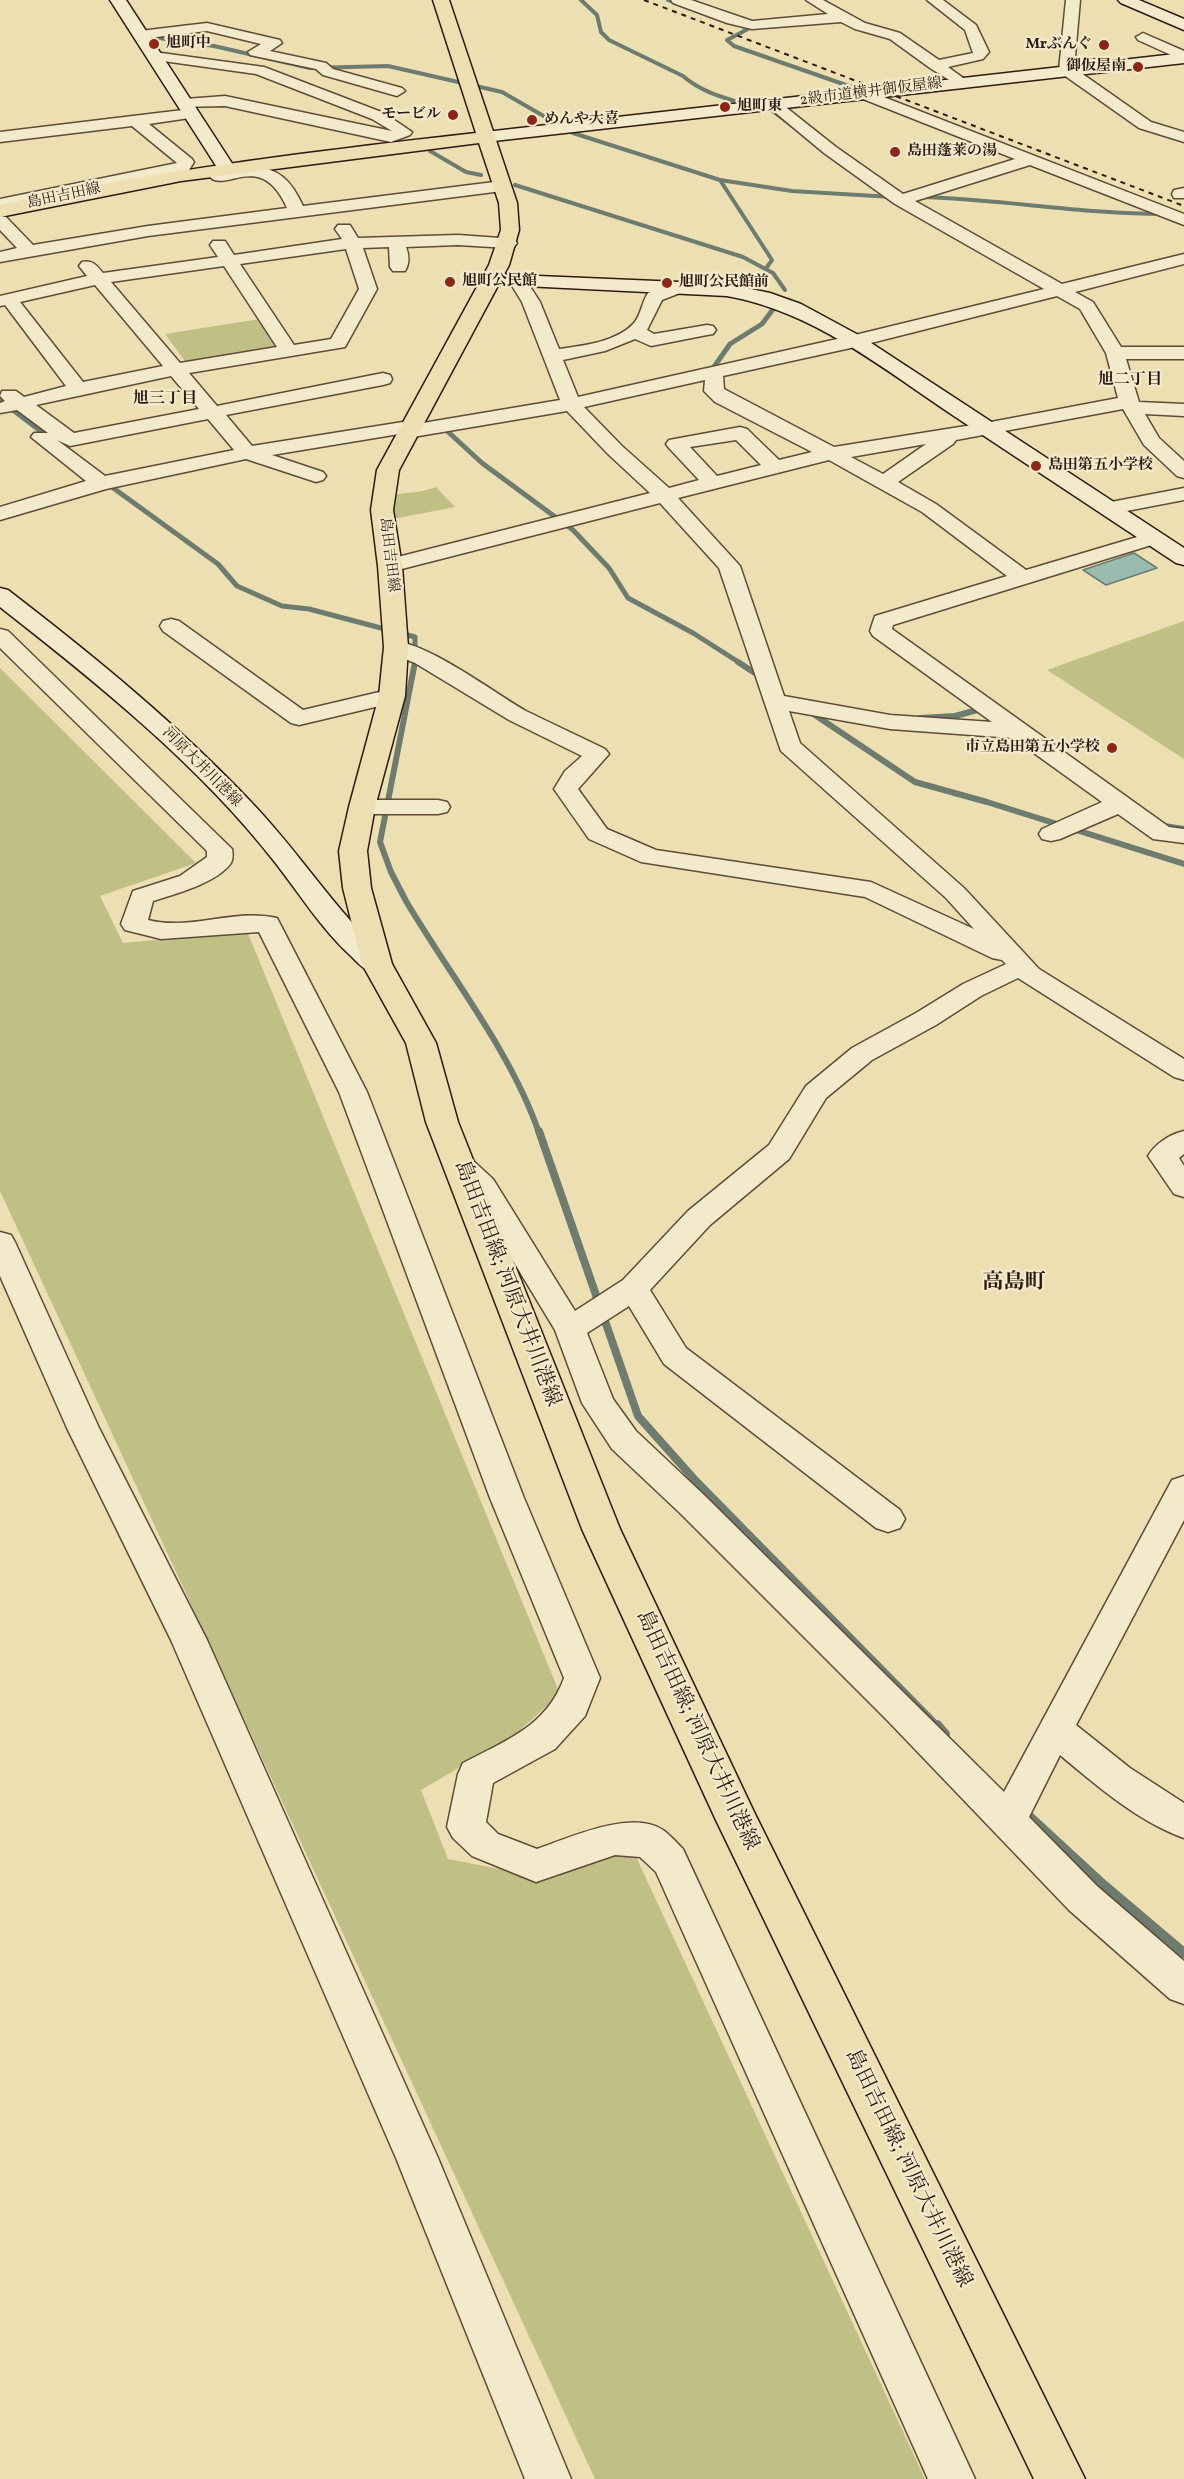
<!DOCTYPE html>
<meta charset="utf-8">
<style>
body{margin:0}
canvas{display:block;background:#ecdfb1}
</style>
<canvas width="1184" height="2479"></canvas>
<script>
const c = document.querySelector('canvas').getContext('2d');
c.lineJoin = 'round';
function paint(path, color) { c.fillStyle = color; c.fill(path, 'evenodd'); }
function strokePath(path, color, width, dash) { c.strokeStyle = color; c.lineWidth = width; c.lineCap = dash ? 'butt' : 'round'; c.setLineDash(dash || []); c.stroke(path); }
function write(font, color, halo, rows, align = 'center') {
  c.font = font + ' Vollkorn,"Noto Serif JP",serif'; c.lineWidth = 4.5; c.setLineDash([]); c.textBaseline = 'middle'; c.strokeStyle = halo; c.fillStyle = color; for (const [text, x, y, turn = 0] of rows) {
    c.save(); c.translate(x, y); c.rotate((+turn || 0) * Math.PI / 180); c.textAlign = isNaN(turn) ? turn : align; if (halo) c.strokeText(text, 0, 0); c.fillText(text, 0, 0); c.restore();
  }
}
paint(new Path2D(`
 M 260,319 L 277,348 L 187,364 L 165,334 Z
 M 436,487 L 455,507 L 393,519 L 393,495 C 409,492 421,493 436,487 Z
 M 1184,621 L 1184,759 L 1047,670 Z
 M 0,668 L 196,863 L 100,896 L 123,943 L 247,931 L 560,1694 L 516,1734 L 421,1790 L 448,1859 L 526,1874 L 631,1846 L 925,2479 L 595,2479 L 0,1191 Z`), '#c0c086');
const water = new Path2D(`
 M 1134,553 L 1157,568 L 1106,585 L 1083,570 Z`);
paint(water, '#99bcaf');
strokePath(water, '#6e7b6f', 1.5);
strokePath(new Path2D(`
 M 581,0 L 597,15 L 601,32 L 609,40 L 683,76 C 701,92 725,98 748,105
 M 668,0 L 681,5
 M 738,24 L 748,29 L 727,40 L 734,46 L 869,93
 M 159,38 L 214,46 L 310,68 L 388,66 L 502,92 L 573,133 L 720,180 L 792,191 L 892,197
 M 762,108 L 770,109 L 795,128
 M 430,151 L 466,172 L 481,175
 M 720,180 L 772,260 L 767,267
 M 515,185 L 743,257 L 773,273 L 785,290
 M 919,197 C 1001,199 1082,214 1164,214`), '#6e7b6f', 4);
strokePath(new Path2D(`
 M 709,374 L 730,344 L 762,324 L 774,308
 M 0,400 L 51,439
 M 445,429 L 482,463 L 573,530 L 609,568 L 628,598 L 693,633 L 740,663
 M 105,482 L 218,564 L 237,586 L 282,606 L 309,609 L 415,637 L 415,663`), '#6e7b6f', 5);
strokePath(new Path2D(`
 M 415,662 L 380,842 L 391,872 L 406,901 C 449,974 512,1053 539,1133
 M 738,662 L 761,677
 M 809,711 L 915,782 L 987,802 L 1184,864
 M 920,718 L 955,716 L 985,708
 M 1160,823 L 1164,826 L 1184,829`), '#6e7b6f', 6);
strokePath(new Path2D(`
 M 539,1131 L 638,1416 L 694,1479 L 938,1727`), '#6e7b6f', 8);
strokePath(new Path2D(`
 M 937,1725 L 945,1734
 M 1022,1810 L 1099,1881 L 1184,1953`), '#6e7b6f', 10);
const street = new Path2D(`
 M 671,0 L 691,0 L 752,21 L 828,14 L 806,0 L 823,0 L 865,23 L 900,33 L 939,60 L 973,53 L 965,30 L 927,0 L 943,0 L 976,25 L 989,52 L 983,59 L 948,67 L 970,83 L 962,88 L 930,68 L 890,39 L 855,29 L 841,22 L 752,29 L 727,23 L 673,3 Z
 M 1066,0 L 1080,0 L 1074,68 L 1151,122 L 1184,132 L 1184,142 L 1139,128 L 1061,73 L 1059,70 Z
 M 207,23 L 280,40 L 282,43 L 270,51 L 326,63 L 333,69 L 402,88 L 405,91 L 397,96 L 323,75 L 316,69 L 250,55 L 248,52 L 261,44 L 207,31 L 140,39 L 133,35 L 140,31 Z
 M 1143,33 L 1184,51 L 1184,61 L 1138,40 L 1136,37 Z
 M 154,52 L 264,67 L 384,113 L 412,132 L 410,135 L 391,142 L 225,106 L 180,107 L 177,104 L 185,99 L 225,96 L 392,131 L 372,119 L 256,74 L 149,59 L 147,56 L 149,53 Z
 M 863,89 L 1184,214 L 1184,225 L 1030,165 L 915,201 L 1062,284 L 1184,254 L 1184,264 L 1075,292 L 1093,302 L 1121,347 L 1184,347 L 1184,359 L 1126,359 L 1139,402 L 1184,404 L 1184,416 L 1145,414 L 1159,438 L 1184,461 L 1184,478 L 1177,476 L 1144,445 L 1123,409 L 956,440 L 953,444 L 898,482 L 936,504 L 1026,570 L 1154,532 L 1161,534 L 1164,538 L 1161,542 L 893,625 L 892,629 L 1169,827 L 1184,829 L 1184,843 L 1153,839 L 1118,814 L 1060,839 L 1051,841 L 1042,839 L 1039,834 L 1042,829 L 1102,802 L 1013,738 L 890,729 L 789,711 L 800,743 L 964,888 L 1039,969 L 1184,1059 L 1184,1080 L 1174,1077 L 1018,978 L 981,996 L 936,1025 L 872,1060 L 826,1098 L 789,1159 L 710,1225 L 650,1290 L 686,1348 L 900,1510 L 905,1519 L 900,1528 L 888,1532 L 876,1528 L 664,1364 L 629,1306 L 587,1333 L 613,1399 L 636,1431 L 704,1495 L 1004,1792 L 1172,1480 L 1184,1476 L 1184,1520 L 1076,1725 L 1130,1768 L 1184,1803 L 1184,1838 C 1139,1822 1097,1786 1060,1755 L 1029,1817 L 1097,1886 L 1184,1961 L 1184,2004 L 1170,1999 L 1069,1910 L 888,1721 L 680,1513 L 612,1449 L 582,1403 L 555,1330 L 472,1193 L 444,1164 L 449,1157 L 459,1154 L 469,1157 L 493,1179 L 575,1311 L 623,1280 L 688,1211 L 769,1145 L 806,1086 L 852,1048 L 916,1013 L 963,984 L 1006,964 L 1002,960 L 992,958 L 865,897 L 641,862 L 589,839 L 554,789 L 565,771 L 582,756 L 509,720 L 415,663 L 388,652 L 385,647 L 388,642 C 418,635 497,695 526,711 C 552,724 579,736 605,749 L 609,754 L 578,789 L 607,829 L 656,850 L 871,882 L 974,929 L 946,898 L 781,751 L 719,568 L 660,503 L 390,572 L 382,571 L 379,566 L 382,561 L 650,493 L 608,454 L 567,411 L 407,438 L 399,434 L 272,455 L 323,472 L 326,476 L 323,480 L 316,482 L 246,459 L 106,489 L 0,520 L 0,507 L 86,481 L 31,437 L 34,433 L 48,433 L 17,410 L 0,413 L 0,403 L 5,401 L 0,396 L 2,391 L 16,391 L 24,397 L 66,386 L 5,305 L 0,306 L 0,296 L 87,276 L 79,266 L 82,262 C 93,260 96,265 103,273 L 218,257 L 210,245 L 213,241 L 225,241 L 234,255 L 342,239 L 335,229 L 338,225 L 350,225 L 358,238 L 458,235 L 514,239 L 517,243 L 514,247 L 508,248 L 458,245 L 406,247 C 409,255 410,263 405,271 L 393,271 L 390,267 L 389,247 L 363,248 L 377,289 L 345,347 L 189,373 L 217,406 L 383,373 L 390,375 L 392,379 L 390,383 L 383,385 L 226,415 L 252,446 L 409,421 L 417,424 L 560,400 L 522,302 L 509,281 L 512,277 L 524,277 L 540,302 L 559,349 C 582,346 617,342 634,323 C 641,315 642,302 648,293 L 673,283 L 685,283 L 688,287 L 685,291 L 662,300 L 647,330 L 654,334 L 707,325 L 713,326 L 716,330 L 713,334 L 707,335 L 651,346 L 635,339 L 605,351 L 563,360 L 578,397 L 855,335 L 1044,289 L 895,204 L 824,153 L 765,104 L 768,101 L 778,101 L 836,147 L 903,194 L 1015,159 L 858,97 L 855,94 ZM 346,249 L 359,289 L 331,339 L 294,345 L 240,264 ZM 224,266 L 277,347 L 180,363 L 111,282 ZM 95,285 L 163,366 L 83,382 L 20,302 ZM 1057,296 L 1080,309 L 1106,353 L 1118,398 L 991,422 L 834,447 L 724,389 L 723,376 L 855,347 ZM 171,376 L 199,409 L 74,433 L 36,405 ZM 705,380 L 704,391 L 715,402 L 812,452 L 779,460 L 747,429 L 740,427 L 669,440 L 666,444 L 669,448 L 699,480 L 669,488 L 622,446 L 584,407 ZM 208,419 L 234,450 L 105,476 L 57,440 L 70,446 ZM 736,440 L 761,465 L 717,476 L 690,447 ZM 926,444 L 883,474 L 851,457 ZM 829,460 L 922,512 L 1007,576 L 875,616 L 870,631 L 873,636 L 992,722 L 890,715 L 784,696 L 740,566 L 678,498 Z
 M 191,109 L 196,111 L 199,114 L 196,117 L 149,124 L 192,159 L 194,162 L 189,170 L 0,209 L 0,199 L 177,163 L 132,126 L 0,142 L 0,132 Z
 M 251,166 C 280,169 291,180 303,206 L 502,181 L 510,186 L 502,191 L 148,236 L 0,262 L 0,252 L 17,248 L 0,230 L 0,216 L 6,217 L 33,245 L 148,226 L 287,208 C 261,148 224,195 209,176 L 217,171 Z
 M 1184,188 L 1184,198 L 1174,198 L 1172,194 L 1174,190 Z
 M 1184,488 L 1184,500 L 1111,514 L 1104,512 L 1101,508 L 1104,504 L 1111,502 Z
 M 171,619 L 179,621 L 303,710 L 392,689 L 400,691 L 404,696 L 400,701 L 392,703 L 299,725 L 291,723 L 163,631 L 160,626 L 163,621 Z
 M 0,629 L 8,631 L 232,849 C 233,854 233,859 231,863 C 217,883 175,894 153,901 L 148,920 C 190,931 235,908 277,918 L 367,1092 L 524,1498 L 600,1678 L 585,1716 L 555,1749 L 493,1783 L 486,1822 L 498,1834 L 537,1849 C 569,1838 631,1809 663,1830 C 670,1835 677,1843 683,1849 L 975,2479 L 928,2479 L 656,1872 L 640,1857 L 615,1855 L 536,1882 L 472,1856 L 453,1838 L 447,1827 L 458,1774 L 463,1763 C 505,1741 547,1726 564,1678 L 490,1498 L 339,1092 L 259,932 L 161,939 L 125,930 L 121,924 L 133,891 L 180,876 L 207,857 L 207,851 L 0,648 Z
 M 362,800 L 438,800 L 447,802 L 450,807 L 447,812 L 438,814 L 362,814 L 353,812 L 350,807 L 353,802 Z
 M 1184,1131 L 1184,1154 L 1179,1158 L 1184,1166 L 1184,1197 L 1174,1194 L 1148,1156 C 1155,1144 1170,1134 1184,1131 Z
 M 0,1232 L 11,1235 L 15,1242 L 99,1428 L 207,1640 L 438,2158 L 571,2479 L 525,2479 L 396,2158 L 171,1640 L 67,1428 L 0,1276 Z`);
const secondary = new Path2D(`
 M 110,0 L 126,0 L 235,168 L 232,172 L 220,172 Z
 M 1118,0 L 1139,0 L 1184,19 L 1184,30 L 1121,3 Z
 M 1184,53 L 1184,63 L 485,142 L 479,141 L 476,137 L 479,133 L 485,132 Z
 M 491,274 L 727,284 L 770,293 L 801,304 L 862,337 L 1184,548 L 1184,565 L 1176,563 C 1101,513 1026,464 951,414 C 881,367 812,311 727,296 L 484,284 L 481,280 L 484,276 Z
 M 0,588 L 8,590 C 94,656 178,725 252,803 C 300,853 336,912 387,958 L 392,964 L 387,970 C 381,972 376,973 370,971 C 363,969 357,962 352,957 C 321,929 300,894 274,861 C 199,765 96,682 0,607 Z`);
const primary = new Path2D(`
 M 433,0 L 449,0 L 517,203 L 519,230 L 509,265 L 399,470 L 393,510 L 402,566 L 408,647 L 405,696 L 375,807 L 367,851 L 371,888 L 392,964 L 436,1043 L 458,1122 L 620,1529 L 754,1812 L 1085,2479 L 1034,2479 L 715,1818 L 582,1529 L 426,1122 L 406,1043 L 362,964 L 343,888 L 339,851 L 349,807 L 379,696 L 384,647 L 378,566 L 371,510 L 377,470 L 489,265 L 501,230 L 499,203 L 479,143 L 181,181 L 0,217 L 0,205 C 157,170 316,151 476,133 Z`);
strokePath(street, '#5e4b38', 3);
strokePath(secondary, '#2e1a10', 3);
strokePath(primary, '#2e1a10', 3);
paint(street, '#f3eacc');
paint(secondary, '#f3eacc');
paint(primary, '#ecdfb1');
strokePath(new Path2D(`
 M 644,0 L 1184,206`), '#2e1a10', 2, [5, 5]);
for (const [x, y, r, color] of [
 [154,44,6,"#8f2418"],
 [1104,45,6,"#8f2418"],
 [1138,67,6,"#8f2418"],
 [725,107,6,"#8f2418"],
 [453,115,6,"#8f2418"],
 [532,120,6,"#8f2418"],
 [895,152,6,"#8f2418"],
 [450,282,6,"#8f2418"],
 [667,283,6,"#8f2418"],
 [1036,466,6,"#8f2418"],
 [1112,748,6,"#8f2418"]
]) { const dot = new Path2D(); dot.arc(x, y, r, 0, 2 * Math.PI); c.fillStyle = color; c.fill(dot); strokePath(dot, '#f3eacc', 2); }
write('bold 15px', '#2e1a10', '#f3eacc', [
 ["旭町中",166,44],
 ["Mrぶんぐ",1092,45,"right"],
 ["御仮屋南",1126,67,"right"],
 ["旭町東",737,107],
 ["モービル",441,115,"right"],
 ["めんや大喜",544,120],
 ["島田蓬莱の湯",907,152],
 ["旭町公民館",462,282],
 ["旭町公民館前",679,283],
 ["島田第五小学校",1048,466],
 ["市立島田第五小学校",1100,748,"right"]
], 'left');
write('15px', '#2e1a10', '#f3eacc', [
 ["2級市道横井御仮屋線",871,93,-7],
 ["島田吉田線",64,197,-12],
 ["島田吉田線",388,555,83],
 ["河原大井川港線",201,768,45]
]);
write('bold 16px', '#2e1a10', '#f3eacc', [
 ["旭二丁目",1130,381],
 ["旭三丁目",165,400]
]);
write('21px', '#2e1a10', '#f3eacc', [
 ["島田吉田線; 河原大井川港線",506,1284,69],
 ["島田吉田線; 河原大井川港線",696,1731,65],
 ["島田吉田線; 河原大井川港線",907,2169,64]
]);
write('bold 21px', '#2e1a10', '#f3eacc', [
 ["高島町",1014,1284]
]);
</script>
